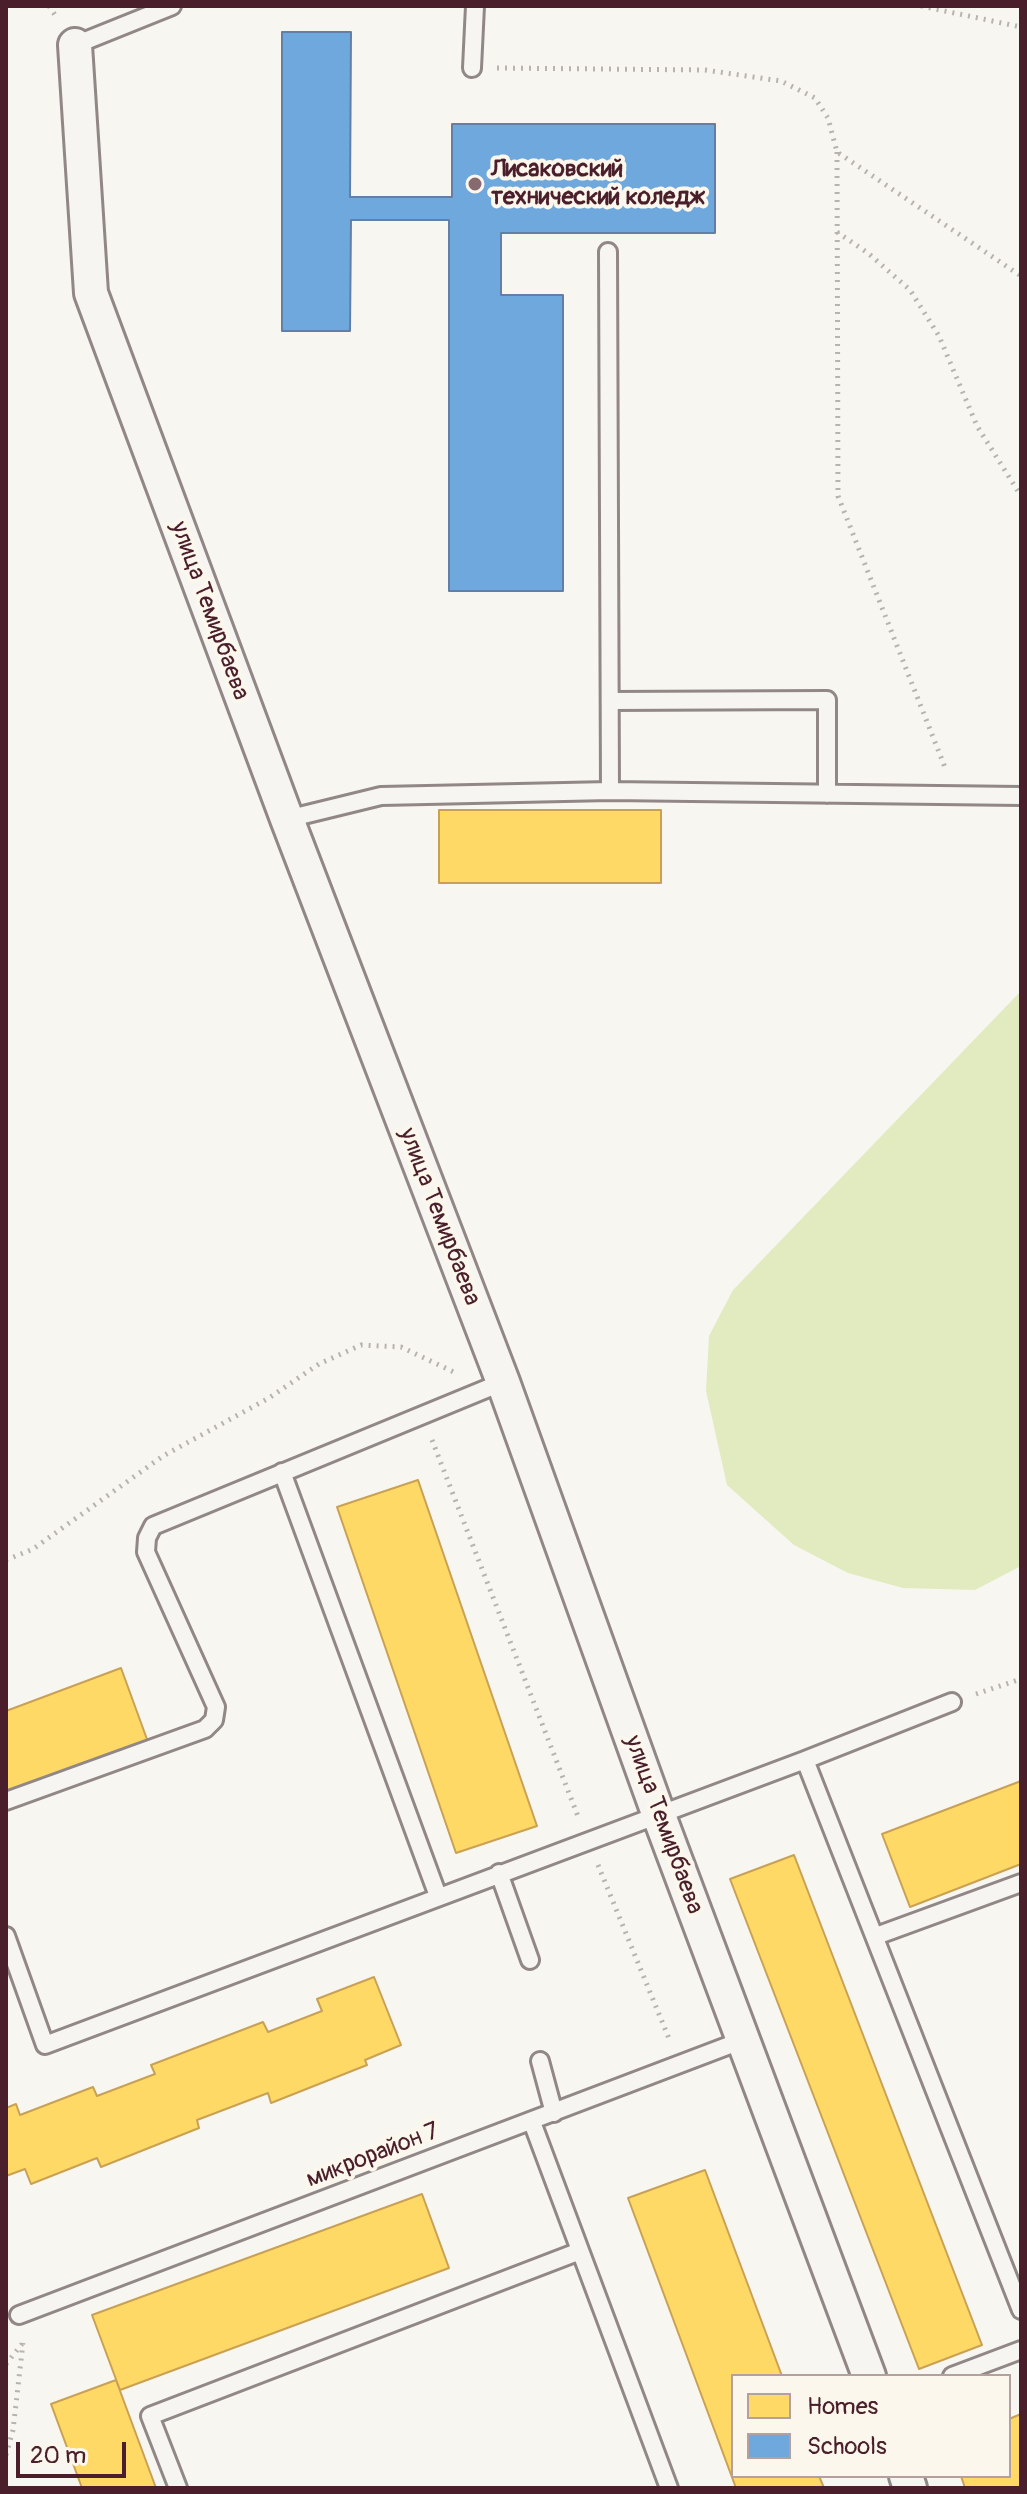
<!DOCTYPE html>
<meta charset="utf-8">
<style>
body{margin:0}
#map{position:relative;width:1027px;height:2494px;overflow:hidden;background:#f8f6f0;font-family:Pangolin,sans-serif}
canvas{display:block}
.frame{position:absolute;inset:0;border:8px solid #4a1f2b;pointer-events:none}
.legend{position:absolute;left:731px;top:2374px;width:280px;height:104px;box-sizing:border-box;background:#fbf7ec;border:2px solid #b4a19f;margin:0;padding:10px 14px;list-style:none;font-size:24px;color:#4a1f2b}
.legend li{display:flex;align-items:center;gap:16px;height:40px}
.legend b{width:40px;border:2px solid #b4a19f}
.scale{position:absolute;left:16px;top:2442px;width:110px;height:36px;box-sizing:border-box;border:4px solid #4a1f2b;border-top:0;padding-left:10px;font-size:24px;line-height:28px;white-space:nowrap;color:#4a1f2b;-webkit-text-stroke:6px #fbf7ec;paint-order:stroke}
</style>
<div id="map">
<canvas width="1027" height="2494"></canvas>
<div class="frame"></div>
<ul class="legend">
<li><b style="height:22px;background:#ffd966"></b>Homes</li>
<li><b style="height:22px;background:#6fa8dc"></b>Schools</li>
</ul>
<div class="scale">20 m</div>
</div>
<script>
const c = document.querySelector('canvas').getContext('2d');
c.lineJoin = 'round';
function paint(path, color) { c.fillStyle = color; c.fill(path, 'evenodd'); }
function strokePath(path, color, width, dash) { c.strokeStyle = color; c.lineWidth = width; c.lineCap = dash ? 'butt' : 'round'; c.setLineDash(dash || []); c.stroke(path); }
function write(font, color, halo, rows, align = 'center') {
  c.font = font + ' Pangolin,sans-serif'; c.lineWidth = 8; c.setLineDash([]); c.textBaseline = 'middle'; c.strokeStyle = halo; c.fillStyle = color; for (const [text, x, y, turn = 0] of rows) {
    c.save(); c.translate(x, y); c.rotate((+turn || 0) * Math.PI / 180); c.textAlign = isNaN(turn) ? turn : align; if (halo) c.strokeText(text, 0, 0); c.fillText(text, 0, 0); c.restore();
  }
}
paint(new Path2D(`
 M 1021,991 L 1021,1566 L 975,1590 L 903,1588 L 848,1573 L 794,1545 L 727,1485 L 706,1391 L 709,1336 L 733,1290 Z`), '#e1ebbf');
const homes = new Path2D(`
 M 439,810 L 661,810 L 661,883 L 439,883 Z
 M 418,1480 L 537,1826 L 456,1853 L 337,1507 Z
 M 121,1668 L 148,1742 L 6,1794 L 6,1711 Z
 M 1021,1781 L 1021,1864 L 910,1907 L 882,1834 Z
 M 794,1855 L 982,2345 L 919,2369 L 730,1879 Z
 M 374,1977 L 401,2045 L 365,2060 L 367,2065 L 271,2103 L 268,2093 L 197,2120 L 199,2128 L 101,2167 L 97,2158 L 31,2184 L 25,2169 L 6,2176 L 6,2108 L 16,2104 L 20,2115 L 93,2087 L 97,2096 L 155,2074 L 151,2065 L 263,2022 L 268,2032 L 322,2011 L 317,1999 Z
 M 705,2170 L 782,2376 L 733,2376 L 733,2476 L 819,2476 L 824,2488 L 736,2488 L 628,2198 Z
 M 422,2194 L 449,2268 L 120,2390 L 92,2315 Z
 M 116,2380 L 156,2488 L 82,2488 L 51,2404 Z
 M 1021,2414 L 1021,2487 L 965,2488 L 961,2476 L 1009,2476 L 1009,2419 Z`);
paint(homes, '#ffd966');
strokePath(homes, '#c9a154', 2);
const schools = new Path2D(`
 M 282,32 L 351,32 L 350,197 L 452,197 L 452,124 L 715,124 L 715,233 L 501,233 L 501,295 L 563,295 L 563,591 L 449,591 L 449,220 L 351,220 L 350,331 L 282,331 Z`);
paint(schools, '#6fa8dc');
strokePath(schools, '#647fa7', 2);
const lane = new Path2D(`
 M 75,45 L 172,6
 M 472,68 L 475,6
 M 608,252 L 610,791
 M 610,701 L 827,700 L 827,794
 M 287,819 L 381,796 L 610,791 L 1021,796
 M 282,1472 L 438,1896
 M 805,1760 L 952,1702
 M 6,1801 L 205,1729 L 214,1720 L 216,1707 L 146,1552 L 147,1538 L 153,1526 L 503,1382
 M 499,1873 L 530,1960
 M 6,1936 L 45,2045 L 805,1760 L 1021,2310
 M 876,1936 L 1021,1883
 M 540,2061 L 554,2113
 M 532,2122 L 669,2488
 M 19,2315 L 743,2040
 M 952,2376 L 1021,2350
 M 178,2488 L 150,2416 L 580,2251`);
const street = new Path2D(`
 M 75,45 L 91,293 L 287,819 L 503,1382 L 658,1813 L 869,2376
 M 906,2476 L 910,2488`);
strokePath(lane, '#918787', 22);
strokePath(street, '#918787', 38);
strokePath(new Path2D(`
 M 49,6 L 57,18
 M 921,6 L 1021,27
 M 497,68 L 705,70 L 781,81 L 815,98 L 828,118 L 837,152 L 1021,276
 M 837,152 L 838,496 L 946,770
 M 837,232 L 868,253 L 910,290 L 939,336 L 977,426 L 1021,496
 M 432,1440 L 579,1819
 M 6,1560 L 33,1549 L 163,1456 L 269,1398 L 319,1364 L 361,1345 L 401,1347 L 458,1374
 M 976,1694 L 1021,1679
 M 598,1865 L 670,2041
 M 6,2364 L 22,2344
 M 6,2455 L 13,2430 L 23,2343`), '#b8b3b1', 5, [2, 6]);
strokePath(lane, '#f6f5f1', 16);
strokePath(street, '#f6f5f1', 32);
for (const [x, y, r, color] of [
 [475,184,8,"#876a70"]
]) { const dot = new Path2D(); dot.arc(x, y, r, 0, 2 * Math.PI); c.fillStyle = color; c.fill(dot); strokePath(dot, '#fbf7ec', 3); }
write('bold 24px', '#4a1f2b', '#fbf7ec', [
 ["Лисаковский",491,170],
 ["технический коледж",491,198]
], 'left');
write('24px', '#4a1f2b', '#fbf7ec', [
 ["улица Темирбаева",209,611,70],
 ["улица Темирбаева",439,1217,69],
 ["улица Темирбаева",663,1825,70],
 ["микрорайон 7",373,2156,-21]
]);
</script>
